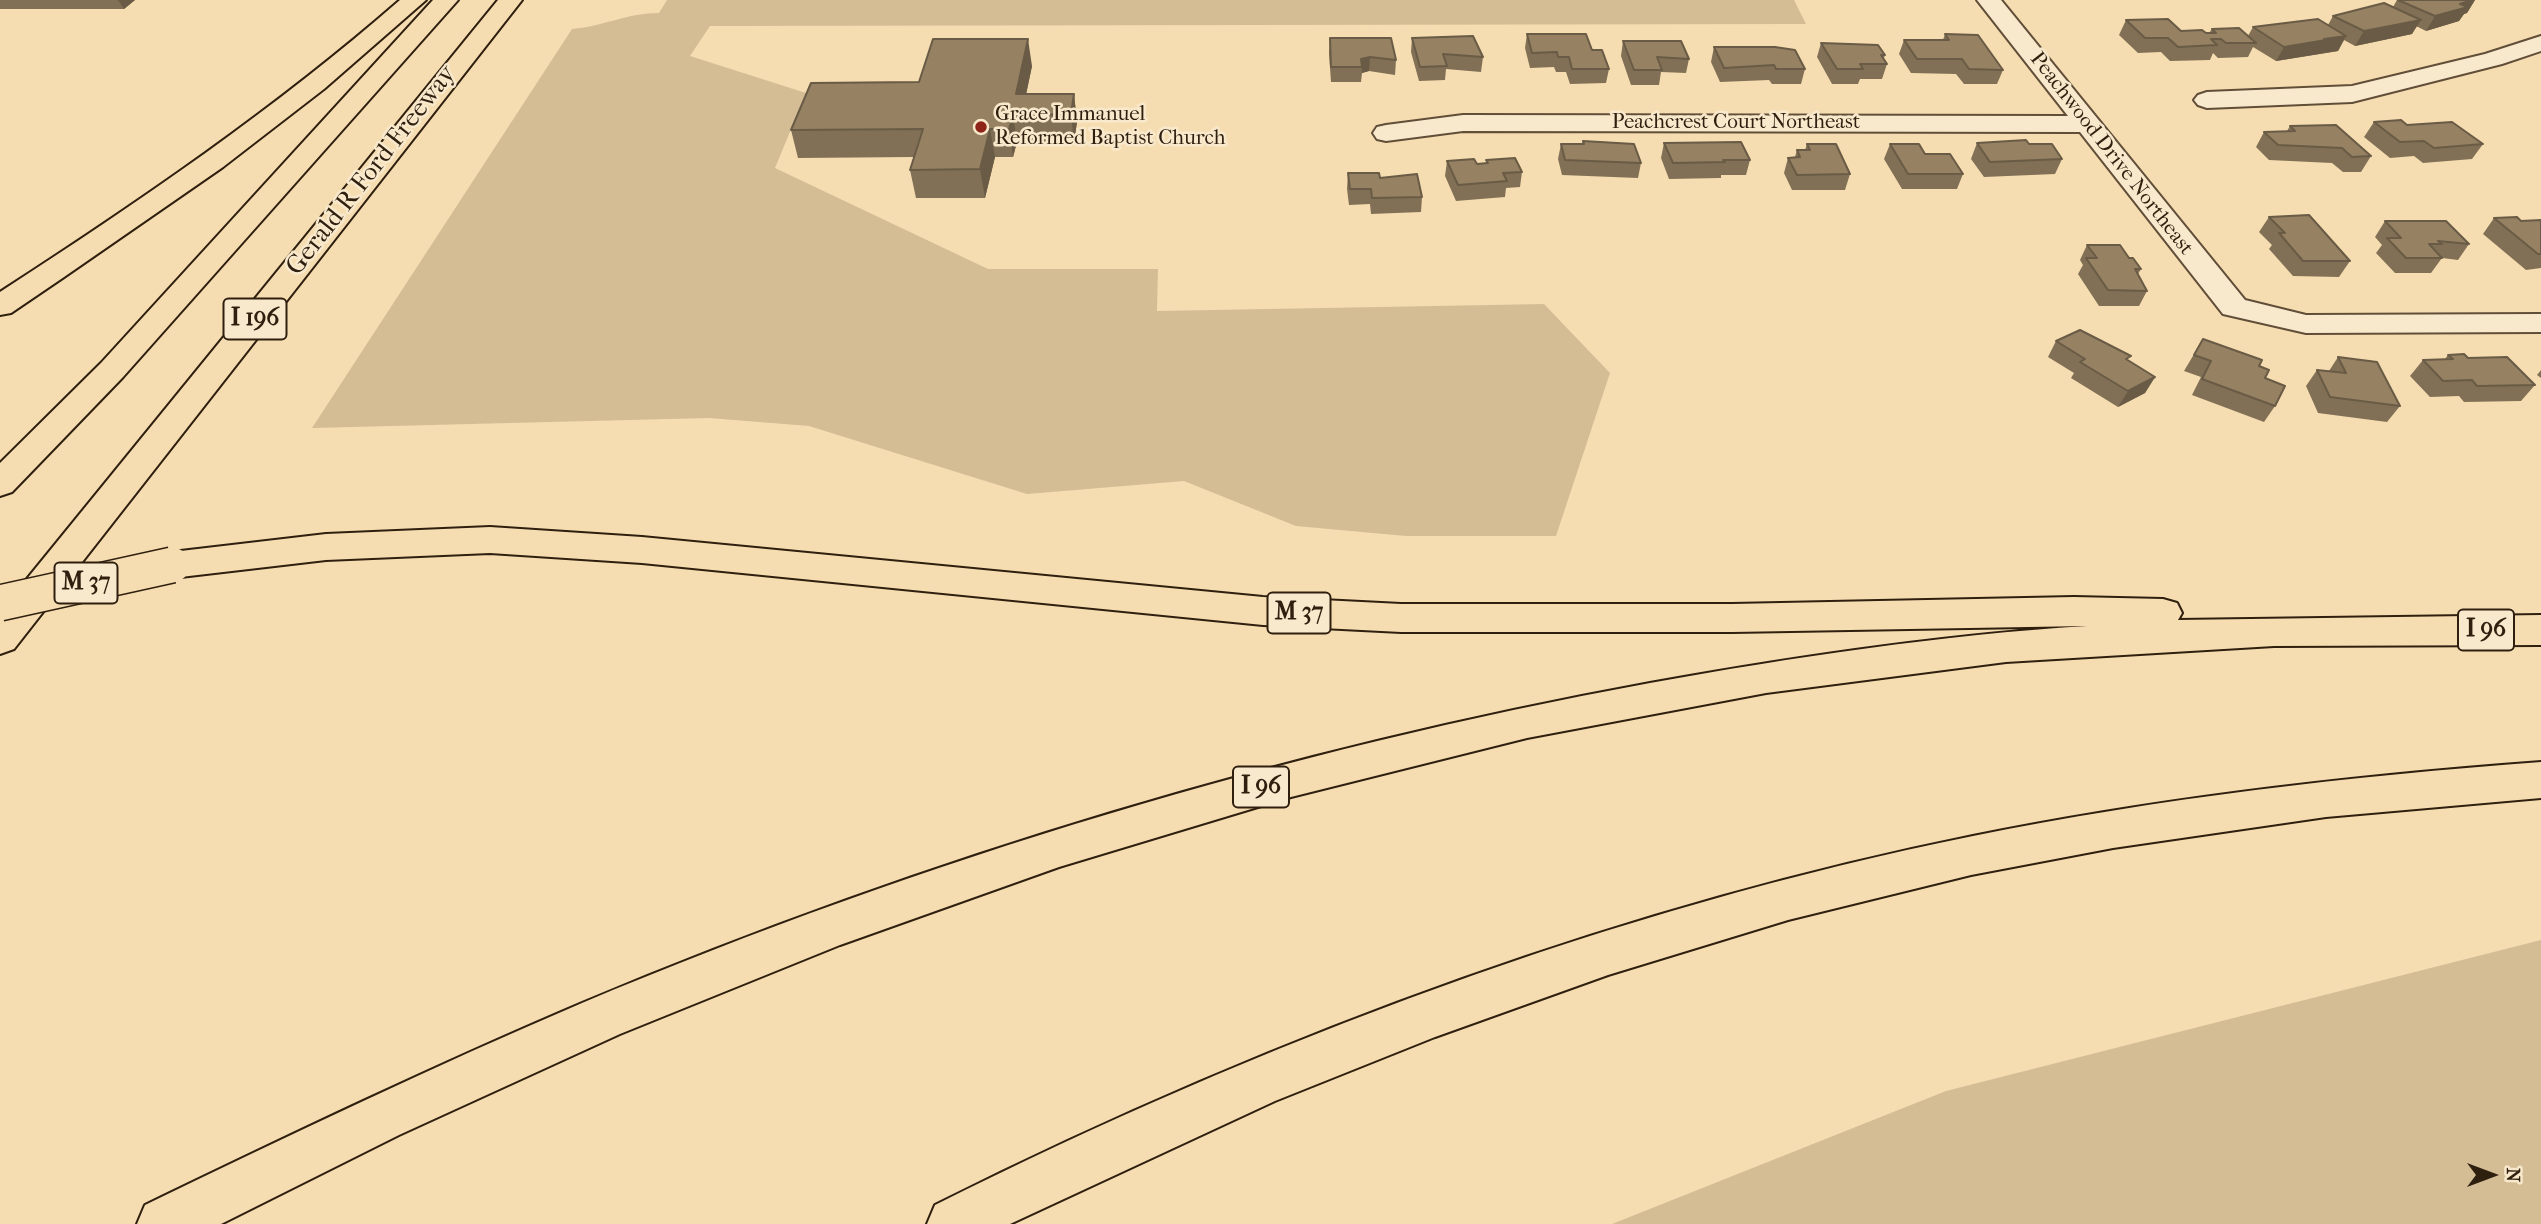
<!DOCTYPE html>
<style>
body{margin:0}
#map{position:relative;width:2541px;height:1224px;overflow:hidden;background:#f6ddb1;font-family:"IM FELL French Canon",serif}
canvas{display:block}
.north{position:absolute;left:2457px;top:1140px;width:70px;height:70px;-webkit-text-stroke:5px #f9e9cc;paint-order:stroke;rotate:90deg;font-size:19px;font-weight:700;line-height:28px;text-align:center;color:#2f1f0f}
.north::after{content:'';display:block;margin:auto;width:24px;height:32px;background:#2f1f0f;clip-path:polygon(50% 0,100% 100%,50% 72%,0 100%)}
</style>
<div id="map">
<canvas width="2541" height="1224"></canvas>
<div class="north">N</div>
</div>
<script>
const c = document.querySelector('canvas').getContext('2d');
c.lineJoin = 'round';
function paint(path, color) { c.fillStyle = color; c.fill(path, 'evenodd'); }
function strokePath(path, color, width, dash) { c.strokeStyle = color; c.lineWidth = width; c.lineCap = dash ? 'butt' : 'round'; c.setLineDash(dash || []); c.stroke(path); }
function write(font, color, halo, rows, align = 'center') {
  c.font = font + ' "IM FELL French Canon",serif'; c.lineWidth = 5; c.setLineDash([]); c.textBaseline = 'middle'; c.strokeStyle = halo; c.fillStyle = color; for (const [text, x, y, turn = 0] of rows) {
    c.save(); c.translate(x, y); c.rotate((+turn || 0) * Math.PI / 180); c.textAlign = isNaN(turn) ? turn : align; if (halo) c.strokeText(text, 0, 0); c.fillText(text, 0, 0); c.restore();
  }
}
paint(new Path2D(`
 M 667,0 L 1794,0 L 1806,24 L 710,26 L 690,56 L 806,93 L 775,168 L 988,269 L 1158,269 L 1157,311 L 1544,304 L 1610,373 L 1556,536 L 1406,536 L 1296,526 L 1184,481 L 1027,494 L 809,426 L 709,418 L 312,428 L 572,29 C 605,26 627,13 659,13 Z
 M 2541,940 L 2541,1224 L 1612,1224 L 1946,1091 Z`), '#d4bd95');
const minor = new Path2D(`
 M 1977,0 L 2001,0 L 2245,300 L 2306,315 L 2541,314 L 2541,332 L 2306,333 L 2223,314 L 2080,132 L 1463,131 L 1386,141 L 1377,139 L 1373,133 L 1377,127 L 1386,125 L 1463,115 L 2068,116 Z
 M 2541,36 L 2541,51 L 2502,64 L 2352,102 L 2207,108 L 2198,105 L 2194,100 L 2198,95 L 2207,92 L 2352,86 L 2485,54 Z`);
const highway = new Path2D(`
 M 400,0 L 426,0 L 324,89 L 223,167 L 64,277 L 11,313 L 0,315 L 0,292 C 139,202 275,109 400,0 Z
 M 433,0 L 458,0 L 123,377 L 12,492 L 0,496 L 0,463 L 101,363 Z
 M 498,0 L 522,0 L 14,649 L 0,654 L 0,612 Z
 M 490,527 L 642,537 L 1263,597 L 1401,604 L 1732,604 L 2074,597 L 2163,599 L 2177,603 L 2182,613 L 2178,620 L 2541,615 L 2541,645 L 2274,646 L 2006,662 L 1766,693 L 1527,738 L 1291,797 L 1059,867 L 840,945 L 620,1034 L 399,1135 L 221,1224 L 137,1224 L 145,1205 C 290,1135 434,1066 582,1003 C 925,859 1285,750 1650,683 C 1794,657 1941,635 2087,626 L 1732,632 L 1401,632 L 1263,625 L 642,563 L 490,553 L 326,560 L 172,578 L 159,575 L 153,565 L 159,555 L 172,552 L 326,534 Z
 M 2541,762 L 2541,798 L 2326,817 L 2113,848 L 1971,875 L 1788,920 L 1608,975 L 1435,1037 L 1275,1101 L 1010,1224 L 927,1224 L 935,1205 C 1263,1041 1613,909 1973,836 C 2160,798 2350,776 2541,762 Z`);
strokePath(minor, '#614e38', 4);
strokePath(highway, '#2f1f0f', 4);
paint(minor, '#f9e9cc');
paint(highway, '#f6ddb1');
const highwayBridge = new Path2D(`
 M 0,603 L 172,565`);
strokePath(highwayBridge, '#2f1f0f', 38, []);
strokePath(highwayBridge, '#f6ddb1', 35);
paint(new Path2D(`
 M 0,0 L 135,0 L 124,9 L 0,9 Z
 M 2397,0 L 2475,0 L 2467,13 L 2464,14 L 2459,21 L 2426,31 L 2416,26 L 2412,34 L 2355,46 L 2344,40 L 2338,51 L 2276,61 L 2253,47 L 2248,57 L 2218,58 L 2213,53 L 2210,60 L 2170,61 L 2161,52 L 2138,53 L 2119,35 L 2126,20 L 2181,31 L 2209,33 L 2212,29 L 2248,36 L 2253,27 L 2328,25 L 2333,16 L 2393,7 Z
 M 1527,34 L 1592,50 L 1609,69 L 1606,83 L 1570,84 L 1566,72 L 1556,72 L 1554,67 L 1530,68 L 1525,48 Z
 M 1945,34 L 2003,70 L 1997,84 L 1964,84 L 1956,74 L 1911,73 L 1899,54 L 1904,40 L 1943,40 Z
 M 1330,38 L 1396,60 L 1395,75 L 1369,71 L 1362,73 L 1361,82 L 1331,82 L 1329,53 Z
 M 1412,38 L 1483,57 L 1481,72 L 1446,69 L 1445,80 L 1419,81 L 1411,52 Z
 M 1623,41 L 1689,59 L 1686,73 L 1661,72 L 1659,85 L 1631,85 L 1621,56 Z
 M 1821,43 L 1885,55 L 1884,58 L 1887,64 L 1882,79 L 1860,79 L 1858,84 L 1832,84 L 1817,57 Z
 M 1714,47 L 1805,69 L 1801,84 L 1772,84 L 1769,80 L 1720,82 L 1711,62 Z
 M 1032,66 L 1026,94 L 1074,94 L 1077,122 L 1074,142 L 1017,142 L 1013,157 L 995,157 L 985,198 L 916,198 L 910,170 L 914,157 L 798,158 L 791,130 L 919,82 Z
 M 2374,122 L 2407,125 L 2483,144 L 2472,159 L 2423,163 L 2414,156 L 2390,158 L 2364,137 Z
 M 2290,126 L 2371,156 L 2361,172 L 2343,172 L 2332,163 L 2269,160 L 2256,147 L 2264,132 L 2287,131 Z
 M 1583,141 L 1641,163 L 1638,178 L 1562,175 L 1558,159 L 1561,144 L 1582,144 Z
 M 1664,143 L 1750,160 L 1746,175 L 1721,175 L 1721,178 L 1669,179 L 1661,158 Z
 M 1977,143 L 2029,144 L 2062,159 L 2055,174 L 1984,177 L 1971,159 Z
 M 1807,144 L 1850,174 L 1845,190 L 1792,190 L 1784,173 L 1788,158 L 1795,157 L 1797,150 L 1805,150 Z
 M 1890,144 L 1925,154 L 1963,174 L 1957,189 L 1902,189 L 1884,159 Z
 M 1486,160 L 1522,172 L 1520,187 L 1506,188 L 1505,197 L 1456,201 L 1445,176 L 1447,161 L 1477,164 L 1486,163 Z
 M 1348,173 L 1380,178 L 1422,197 L 1421,212 L 1371,214 L 1370,204 L 1349,205 L 1347,189 Z
 M 2269,217 L 2350,261 L 2339,277 L 2293,276 L 2269,249 L 2272,245 L 2259,232 Z
 M 2494,218 L 2521,221 L 2541,220 L 2541,268 L 2526,270 L 2483,234 Z
 M 2385,221 L 2469,244 L 2458,260 L 2442,258 L 2431,273 L 2395,273 L 2376,253 L 2382,245 L 2375,237 Z
 M 2087,245 L 2129,258 L 2141,269 L 2138,274 L 2147,291 L 2139,306 L 2099,306 L 2078,274 L 2083,265 L 2080,260 Z
 M 2203,339 L 2259,366 L 2275,406 L 2264,422 L 2192,395 L 2201,377 L 2184,371 Z
 M 2056,341 L 2129,361 L 2155,377 L 2145,393 L 2118,407 L 2071,378 L 2074,373 L 2048,357 Z
 M 2448,355 L 2468,358 L 2535,385 L 2521,401 L 2464,402 L 2459,396 L 2430,397 L 2410,376 L 2423,360 L 2445,359 Z
 M 2338,357 L 2400,406 L 2387,422 L 2318,413 L 2306,386 L 2317,370 L 2329,371 Z
 M 2541,370 L 2541,378 L 2537,375 Z`), '#817055');
paint(new Path2D(`
 M 118,0 L 135,0 L 124,9 Z
 M 2472,0 L 2475,0 L 2467,13 L 2464,14 L 2459,21 L 2426,31 L 2435,16 L 2460,4 Z
 M 2421,20 L 2412,34 L 2355,46 L 2364,31 Z
 M 2346,36 L 2338,51 L 2276,61 L 2284,47 L 2324,39 Z
 M 1028,39 L 1032,66 L 1022,114 L 1016,94 Z
 M 1370,57 L 1369,71 L 1362,73 L 1361,59 Z
 M 1074,94 L 1077,122 L 1074,142 L 1071,114 Z
 M 1013,115 L 1017,142 L 1013,157 L 1009,129 Z
 M 990,129 L 995,157 L 985,198 L 980,169 Z
 M 2155,377 L 2145,393 L 2118,407 L 2128,391 Z`), '#695b45');
const building = new Path2D(`
 M 2398,0 L 2472,0 L 2460,4 L 2468,7 L 2435,16 Z
 M 2384,3 L 2421,20 L 2364,31 L 2333,16 Z
 M 2168,19 L 2181,31 L 2202,30 L 2206,33 L 2216,33 L 2212,29 L 2239,28 L 2256,43 L 2226,43 L 2221,39 L 2211,39 L 2217,45 L 2178,47 L 2168,38 L 2145,38 L 2126,20 Z
 M 2318,19 L 2346,36 L 2324,39 L 2326,40 L 2284,47 L 2253,27 Z
 M 1527,34 L 1586,34 L 1592,50 L 1602,50 L 1609,69 L 1572,69 L 1569,57 L 1558,57 L 1557,52 L 1532,53 Z
 M 1945,34 L 1978,35 L 2003,70 L 1969,69 L 1962,59 L 1917,59 L 1904,40 L 1949,40 Z
 M 1473,36 L 1483,57 L 1443,54 L 1447,66 L 1420,67 L 1412,38 Z
 M 1330,38 L 1391,38 L 1396,60 L 1370,57 L 1361,59 L 1362,67 L 1331,67 Z
 M 933,39 L 1028,39 L 1016,94 L 1074,94 L 1071,114 L 1013,115 L 1009,129 L 990,129 L 980,169 L 910,170 L 923,129 L 791,130 L 811,83 L 919,82 Z
 M 1623,41 L 1681,41 L 1689,59 L 1657,57 L 1662,70 L 1634,70 Z
 M 1821,43 L 1878,45 L 1885,55 L 1881,55 L 1887,64 L 1860,64 L 1863,69 L 1837,69 Z
 M 1714,47 L 1775,47 L 1795,50 L 1805,69 L 1776,69 L 1774,65 L 1724,68 Z
 M 2401,120 L 2407,125 L 2452,122 L 2483,144 L 2434,148 L 2424,141 L 2400,142 L 2374,122 Z
 M 2336,125 L 2371,156 L 2352,157 L 2342,148 L 2278,145 L 2264,132 L 2295,131 L 2290,126 Z
 M 2026,140 L 2029,144 L 2052,144 L 2062,159 L 1990,162 L 1977,143 Z
 M 1583,141 L 1634,144 L 1641,163 L 1565,160 L 1561,144 L 1584,144 Z
 M 1741,142 L 1750,160 L 1723,160 L 1725,162 L 1673,163 L 1664,143 Z
 M 1807,144 L 1836,144 L 1850,174 L 1797,175 L 1788,158 L 1800,157 L 1797,150 L 1810,150 Z
 M 1890,144 L 1919,144 L 1925,154 L 1950,154 L 1963,174 L 1908,174 Z
 M 1515,158 L 1522,172 L 1503,173 L 1507,181 L 1458,185 L 1447,161 L 1474,159 L 1477,164 L 1488,163 L 1486,160 Z
 M 1348,173 L 1379,173 L 1380,178 L 1417,174 L 1422,197 L 1372,198 L 1371,189 L 1350,189 Z
 M 2309,215 L 2350,261 L 2303,261 L 2279,233 L 2285,233 L 2269,217 Z
 M 2517,217 L 2521,221 L 2541,220 L 2541,254 L 2538,254 L 2494,218 Z
 M 2385,221 L 2446,221 L 2469,244 L 2438,241 L 2442,244 L 2429,244 L 2442,258 L 2406,258 L 2387,238 L 2401,238 Z
 M 2087,245 L 2120,245 L 2129,258 L 2133,258 L 2141,269 L 2135,269 L 2147,291 L 2108,290 L 2086,258 L 2097,258 Z
 M 2080,330 L 2131,356 L 2126,359 L 2155,377 L 2128,391 L 2080,362 L 2085,359 L 2056,341 Z
 M 2203,339 L 2262,360 L 2259,366 L 2269,370 L 2265,378 L 2285,386 L 2275,406 L 2202,379 L 2211,361 L 2194,355 Z
 M 2464,354 L 2468,358 L 2507,357 L 2535,385 L 2477,386 L 2472,380 L 2443,381 L 2423,360 L 2453,359 L 2448,355 Z
 M 2338,357 L 2377,362 L 2400,406 L 2330,397 L 2317,370 L 2346,373 Z`);
paint(building, '#968263');
strokePath(building, '#695b45', 2);
for (const [x, y, r, color] of [
 [981,127,7,"#8f2418"]
]) { const dot = new Path2D(); dot.arc(x, y, r, 0, 2 * Math.PI); c.fillStyle = color; c.fill(dot); strokePath(dot, '#f9e9cc', 2.5); }
write('21px', '#2f1f0f', '#f9e9cc', [
 ["Grace Immanuel",995,115],
 ["Reformed Baptist Church",995,139]
], 'left');
write('21px', '#2f1f0f', '#f9e9cc', [
 ["Peachcrest Court Northeast",1736,123],
 ["Peachwood Drive Northeast",2111,154,52]
]);
for (const [x, y, w] of [
 [255,319,63],
 [86,583,63],
 [1299,613,63],
 [2486,630,56],
 [1261,787,56]
]) { const box = new Path2D(); box.roundRect(x - w / 2, y - 20.5, w, 41, 5); c.fillStyle = '#f9e9cc'; c.fill(box); strokePath(box, '#2f1f0f', 2); }
write('bold 24px', '#2f1f0f', null, [
 ["I 196",255,319],
 ["M 37",86,583],
 ["M 37",1299,613],
 ["I 96",2486,630],
 ["I 96",1261,787]
]);
write('26px', '#2f1f0f', '#f9e9cc', [
 ["Gerald R Ford Freeway",372,171,-52]
]);
</script>
